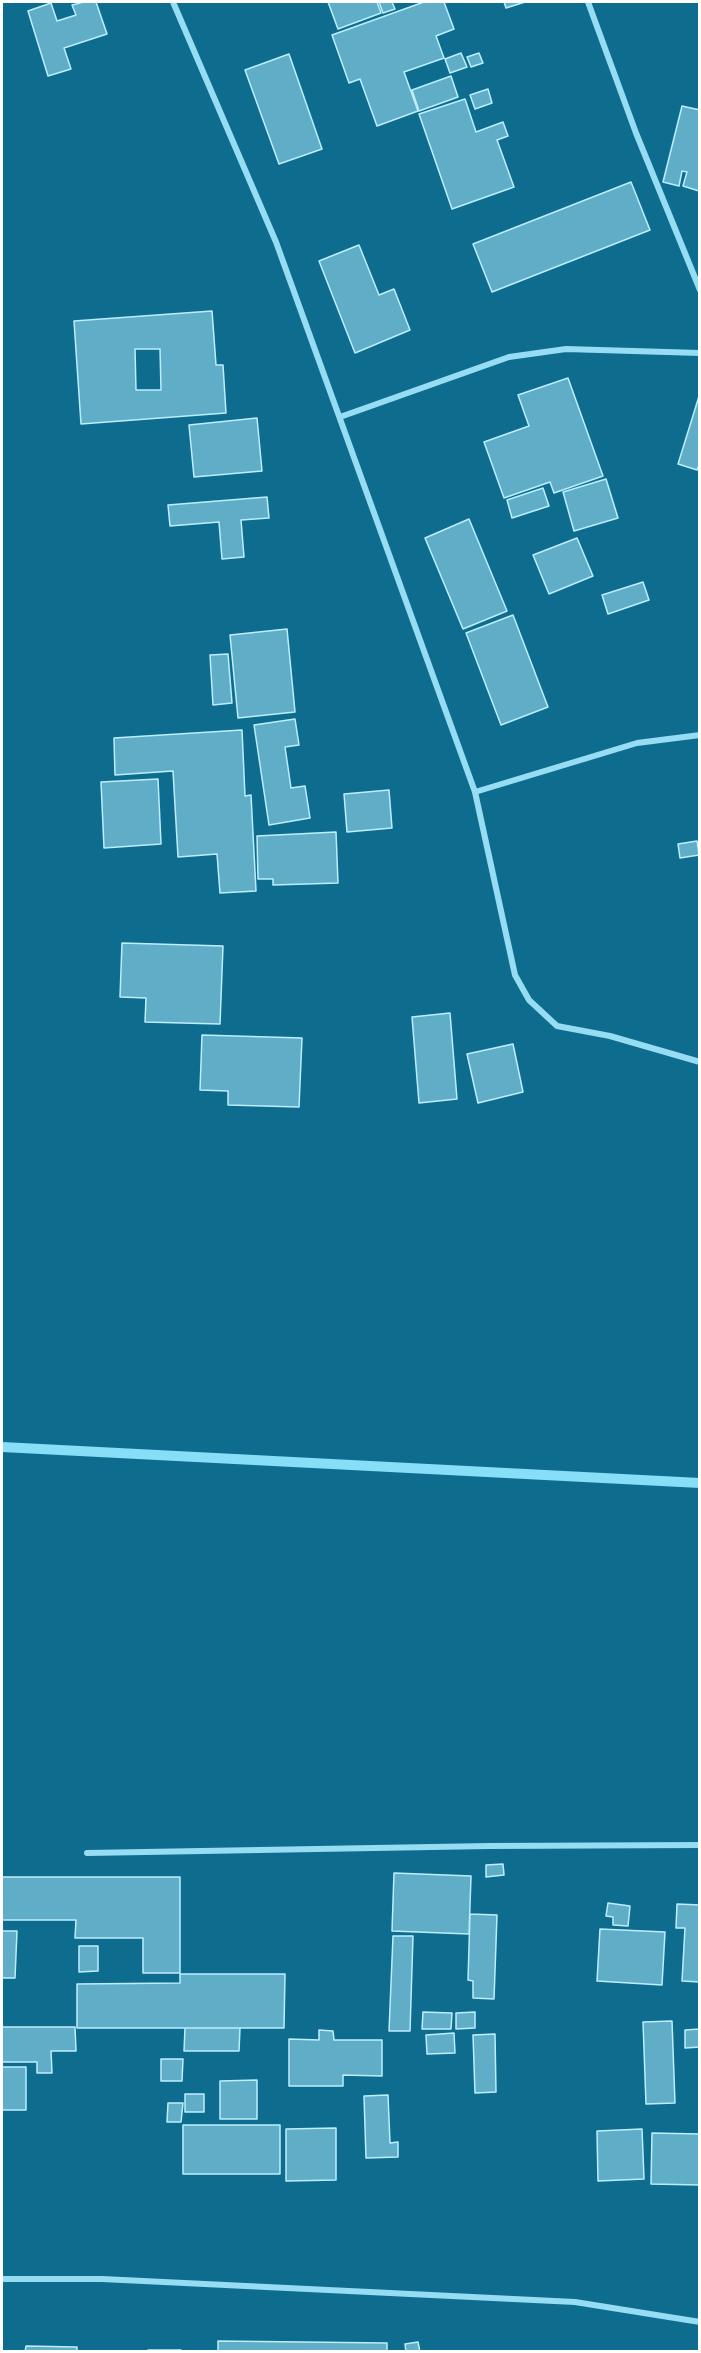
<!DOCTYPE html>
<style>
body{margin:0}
#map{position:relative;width:701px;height:2353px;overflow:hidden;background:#0e6d8e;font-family:"Asap Condensed",sans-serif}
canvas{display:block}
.frame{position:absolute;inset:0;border:3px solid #fff;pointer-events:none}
</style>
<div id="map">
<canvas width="701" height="2353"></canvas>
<div class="frame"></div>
</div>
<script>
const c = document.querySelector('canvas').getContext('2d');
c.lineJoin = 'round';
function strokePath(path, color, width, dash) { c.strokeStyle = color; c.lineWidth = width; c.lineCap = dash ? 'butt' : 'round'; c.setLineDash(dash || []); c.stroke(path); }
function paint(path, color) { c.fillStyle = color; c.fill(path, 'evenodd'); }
strokePath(new Path2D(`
 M 2,1447 L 700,1483`), '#87def7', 10);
const building = new Path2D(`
 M 84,2 L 96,2 L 107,34 L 64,48 L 71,69 L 48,76 L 28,11 L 51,3 L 57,21 L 76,15 L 72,5 Z
 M 328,2 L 377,2 L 381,13 L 338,29 Z
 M 379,2 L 392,2 L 395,9 L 383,13 Z
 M 424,2 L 444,2 L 454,29 L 436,36 L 444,58 L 404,72 L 418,111 L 377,126 L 360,79 L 349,83 L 332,35 Z
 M 504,2 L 525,2 L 506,8 Z
 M 461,53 L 467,67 L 450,73 L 445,59 Z
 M 479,53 L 483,63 L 471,67 L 467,57 Z
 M 289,54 L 322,149 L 279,164 L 245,70 Z
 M 451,76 L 458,97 L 419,111 L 412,90 Z
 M 488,89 L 492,103 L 475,109 L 470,95 Z
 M 465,99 L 476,132 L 503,122 L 508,136 L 497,140 L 514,187 L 452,209 L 419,114 Z
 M 682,106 L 700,110 L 699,191 L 683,186 L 687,172 L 682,171 L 679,186 L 663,182 Z
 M 631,182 L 650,230 L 492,292 L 473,244 Z
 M 359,245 L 379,295 L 394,289 L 410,330 L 355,353 L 319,261 Z
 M 212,311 L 216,365 L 223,365 L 226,413 L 81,424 L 74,321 ZM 135,349 L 160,349 L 161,390 L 136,390 Z
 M 568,378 L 603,476 L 554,493 L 550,482 L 504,498 L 484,442 L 529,426 L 518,395 Z
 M 700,393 L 700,463 L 697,470 L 678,464 Z
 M 257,418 L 262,471 L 194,477 L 189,425 Z
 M 606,479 L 618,518 L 574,531 L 563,492 Z
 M 543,488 L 549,506 L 512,518 L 507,500 Z
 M 267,497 L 269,518 L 241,520 L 244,557 L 222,559 L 219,522 L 170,526 L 168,505 Z
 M 469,519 L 507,611 L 463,629 L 425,538 Z
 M 577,538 L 593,576 L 549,594 L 533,555 Z
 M 643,582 L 649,600 L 608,614 L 602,595 Z
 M 513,615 L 548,707 L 501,725 L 466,633 Z
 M 287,629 L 295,712 L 238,718 L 230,635 Z
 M 228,654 L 232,703 L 213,705 L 210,655 Z
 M 295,719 L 299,745 L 285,747 L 291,788 L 305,786 L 310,818 L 269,825 L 254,725 Z
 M 242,730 L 245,796 L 251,795 L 256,891 L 220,893 L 217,854 L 178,857 L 173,771 L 115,775 L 114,738 Z
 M 158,779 L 161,844 L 104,848 L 101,782 Z
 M 389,790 L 392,828 L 347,832 L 344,794 Z
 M 336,832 L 338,883 L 273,885 L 273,879 L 258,879 L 257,836 Z
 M 697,841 L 699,855 L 680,858 L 678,844 Z
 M 122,943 L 223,946 L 220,1024 L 145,1022 L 146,998 L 120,997 Z
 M 450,1013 L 457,1099 L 419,1103 L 412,1017 Z
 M 202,1035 L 302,1038 L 299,1107 L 228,1105 L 228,1091 L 200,1090 Z
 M 513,1044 L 523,1092 L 478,1103 L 467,1054 Z
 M 503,1864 L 504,1875 L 486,1877 L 486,1865 Z
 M 394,1873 L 471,1876 L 469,1934 L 392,1931 Z
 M 2,1877 L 180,1877 L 180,1973 L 143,1973 L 143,1938 L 75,1938 L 76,1920 L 2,1920 Z
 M 608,1903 L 630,1906 L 628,1926 L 613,1925 L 613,1917 L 606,1916 Z
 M 677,1904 L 700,1905 L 700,1982 L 682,1981 L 685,1928 L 676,1928 Z
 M 470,1914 L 497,1915 L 494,1999 L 473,1998 L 473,1981 L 468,1980 Z
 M 600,1929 L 665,1932 L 662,1985 L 597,1981 Z
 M 2,1931 L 17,1931 L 15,1978 L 2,1978 Z
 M 393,1936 L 413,1936 L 410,2031 L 389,2031 Z
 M 79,1946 L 98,1946 L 98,1971 L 79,1972 Z
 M 180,1974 L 285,1974 L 284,2028 L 77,2028 L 77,1984 L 180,1983 Z
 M 423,2012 L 452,2013 L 451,2029 L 422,2029 Z
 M 475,2012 L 475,2028 L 456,2029 L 456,2013 Z
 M 672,2021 L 675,2103 L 646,2104 L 643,2022 Z
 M 2,2027 L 75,2027 L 76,2051 L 51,2051 L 52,2073 L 37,2073 L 37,2062 L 2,2062 Z
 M 185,2028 L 240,2028 L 239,2051 L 184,2051 Z
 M 700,2029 L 700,2047 L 685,2048 L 685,2030 Z
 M 319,2030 L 333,2031 L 334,2040 L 382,2040 L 382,2076 L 343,2075 L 343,2086 L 289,2086 L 289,2039 L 319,2040 Z
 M 454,2033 L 455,2053 L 427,2054 L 426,2035 Z
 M 495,2034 L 496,2092 L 475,2093 L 473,2035 Z
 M 161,2059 L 183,2059 L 182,2081 L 161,2081 Z
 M 2,2067 L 26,2067 L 26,2110 L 2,2110 Z
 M 257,2080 L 257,2119 L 220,2119 L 220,2081 Z
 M 185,2094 L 204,2094 L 204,2112 L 185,2112 Z
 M 388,2095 L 390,2143 L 398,2142 L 398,2157 L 366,2158 L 364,2096 Z
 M 168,2103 L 183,2103 L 181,2122 L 167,2122 Z
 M 183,2125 L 280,2125 L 280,2174 L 183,2174 Z
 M 336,2128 L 336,2180 L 286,2181 L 286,2129 Z
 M 642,2129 L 644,2179 L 598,2181 L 597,2131 Z
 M 652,2133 L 700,2134 L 700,2185 L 651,2184 Z
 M 218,2341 L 387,2343 L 387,2352 L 218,2352 Z
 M 418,2342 L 420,2352 L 406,2352 L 405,2344 Z
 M 26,2346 L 77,2347 L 77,2352 L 25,2352 Z
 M 148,2350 L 181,2350 L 181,2352 L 148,2352 Z`);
paint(building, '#5fadc6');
strokePath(building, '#bdeefe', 1.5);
strokePath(new Path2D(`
 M 173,2 L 276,242 L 475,792 L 515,975 L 529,1000 L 557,1026 L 610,1036 L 700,1062
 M 588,2 L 636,133 L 700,290
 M 340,417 L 509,357 L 566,349 L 700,353
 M 475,792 L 637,743 L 700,735
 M 87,1853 L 489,1846 L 700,1845
 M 2,2279 L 102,2279 L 575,2302 L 700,2322`), '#96ddf3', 6);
</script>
